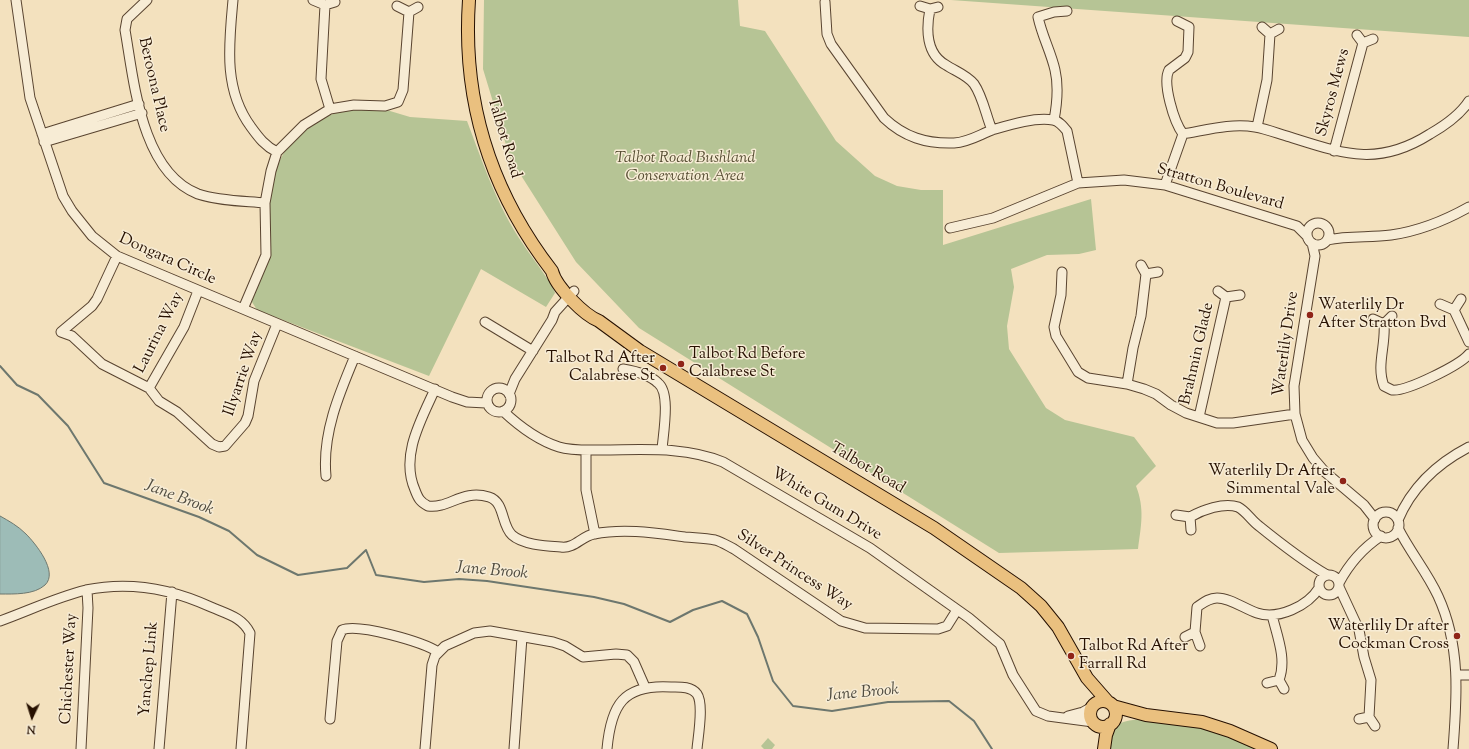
<!DOCTYPE html>
<style>
body{margin:0}
#map{position:relative;width:1469px;height:749px;overflow:hidden;background:#f3e1be;font-family:"Sorts Mill Goudy",serif}
canvas{display:block}
.north{position:absolute;left:12px;top:697px;width:40px;height:40px;-webkit-text-stroke:3px #f7ecd5;paint-order:stroke;rotate:184deg;font-size:11px;font-weight:700;line-height:16px;text-align:center;color:#261000}
.north::after{content:'';display:block;margin:auto;width:14px;height:18px;background:#261000;clip-path:polygon(50% 0,100% 100%,50% 72%,0 100%)}
</style>
<div id="map">
<canvas width="1469" height="749"></canvas>
<div class="north">N</div>
</div>
<script>
const c = document.querySelector('canvas').getContext('2d');
c.lineJoin = 'round';
function paint(path, color) { c.fillStyle = color; c.fill(path, 'evenodd'); }
function strokePath(path, color, width, dash) { c.strokeStyle = color; c.lineWidth = width; c.lineCap = dash ? 'butt' : 'round'; c.setLineDash(dash || []); c.stroke(path); }
function write(font, color, halo, rows, align = 'center') {
  c.font = font + ' "Sorts Mill Goudy",serif'; c.lineWidth = 3; c.setLineDash([]); c.textBaseline = 'middle'; c.strokeStyle = halo; c.fillStyle = color; for (const [text, x, y, turn = 0] of rows) {
    c.save(); c.translate(x, y); c.rotate((+turn || 0) * Math.PI / 180); c.textAlign = isNaN(turn) ? turn : align; if (halo) c.strokeText(text, 0, 0); c.fillText(text, 0, 0); c.restore();
  }
}
paint(new Path2D(`
 M 484,0 L 738,0 L 740,26 L 765,31 L 836,141 L 875,176 L 897,186 L 921,190 L 943,190 L 943,245 L 1091,199 L 1096,250 L 1079,254 L 1047,255 L 1011,269 L 1014,287 L 1007,326 L 1009,349 L 1046,408 L 1065,420 L 1134,437 L 1156,466 L 1136,486 C 1145,509 1141,526 1138,549 L 999,553 L 639,328 L 576,262 L 510,158 L 483,69 Z
 M 951,0 L 1469,0 L 1469,37 Z
 M 349,109 L 371,109 L 390,111 L 410,117 L 467,121 C 483,163 497,206 523,244 C 528,252 555,287 555,293 L 546,307 L 481,269 L 429,376 L 257,310 L 252,302 L 252,297 C 257,285 264,272 268,260 C 271,247 268,225 269,211 C 270,157 296,122 349,109 Z
 M 1142,719 L 1180,722 L 1224,735 L 1257,749 L 1106,749 C 1115,725 1115,721 1142,719 Z
 M 768,738 L 775,745 L 772,749 L 764,749 L 761,746 Z`), '#b6c495');
const water = new Path2D(`
 M 0,516 C 9,521 18,526 26,534 C 35,543 59,572 45,585 C 34,595 14,594 0,594 Z`);
paint(water, '#9dbcb7');
strokePath(water, '#6d776e', 1);
strokePath(new Path2D(`
 M 0,366 L 17,385 L 38,395 L 68,426 L 104,483 L 199,517 L 229,531 L 257,555 L 298,575 L 347,568 L 366,550 L 376,575 L 424,582 L 459,579 L 487,581 L 594,597 L 624,604 L 670,622 L 693,610 L 722,601 L 747,614 L 758,637 L 773,681 L 793,706 L 832,711 L 888,702 L 949,701 L 974,721 L 992,749`), '#6d776e', 2);
const minor = new Path2D(`
 M 16,0 L 30,98 L 63,196 L 72,211 L 92,236 L 117,256 L 452,397 L 467,402 L 486,403
 M 147,0 L 127,19 L 125,30 C 134,81 141,172 198,194 C 219,201 244,201 265,203
 M 233,0 C 229,44 223,89 251,127 C 259,138 265,146 277,152
 M 313,0 L 325,5 L 335,2
 M 825,2 L 827,34 L 831,44 L 884,118 C 904,137 926,144 954,143 C 969,142 979,135 992,130 C 1009,125 1034,117 1053,120 C 1059,121 1063,126 1067,131 L 1078,183
 M 325,5 L 321,79 L 330,109
 M 397,6 L 409,12 L 418,7
 M 920,6 L 930,9 L 938,7
 M 930,9 C 926,29 926,54 946,65 C 955,71 967,75 974,84 C 983,97 986,116 992,130
 M 1177,21 L 1189,27
 M 1262,27 L 1270,34 L 1279,29
 M 1357,35 L 1363,43 L 1373,39
 M 1054,120 C 1057,104 1059,87 1055,70 C 1051,52 1042,36 1038,17 L 1054,12 L 1067,11
 M 1257,127 L 1267,80 L 1270,34
 M 42,134 L 139,104
 M 1183,134 C 1174,122 1162,83 1169,70 L 1185,58 L 1188,52 L 1189,27
 M 44,142 L 142,113
 M 1334,151 L 1363,43
 M 1165,185 L 1183,134 C 1207,130 1231,123 1255,127 C 1267,129 1279,134 1290,137 C 1344,154 1378,167 1430,134 C 1444,126 1460,115 1469,101
 M1307 234a11 11 0 1 1 22 0a11 11 0 1 1-22 0Z
 M 950,228 L 993,218 L 1078,183 L 1124,180 L 1165,185 L 1297,226 L 1307,236
 M 1327,240 C 1350,235 1370,238 1391,235 C 1420,231 1444,221 1469,207
 M 1312,243 L 1315,256 L 1294,386 L 1295,414 L 1302,440 L 1313,458 L 1325,472 L 1364,505 L 1375,519
 M 117,256 L 97,299 L 92,306 L 61,332 L 72,336 L 102,364 L 149,388 L 159,401 L 177,412 L 212,444 L 219,447 L 225,446 L 245,423 L 248,416 L 254,381 L 277,324
 M 1141,265 L 1146,274 L 1158,272
 M 1062,272 L 1061,295 L 1054,327 L 1056,336 L 1078,372 L 1088,378 L 1127,384 L 1144,389 L 1156,394 L 1171,405 L 1186,413 L 1217,423 L 1233,423 L 1295,414
 M 1218,291 L 1226,297 L 1240,295
 M 1440,304 L 1454,310 L 1469,342
 M 243,309 L 266,255 L 265,203 L 271,171 L 277,152 L 304,125 L 330,109 L 354,105 L 385,106 L 398,102 L 403,90 L 409,12
 M 1454,310 L 1461,299
 M 1373,319 L 1384,324 L 1392,316
 M 485,322 L 533,351
 M 1384,324 C 1386,345 1376,366 1384,386 C 1386,387 1390,389 1392,390 C 1406,392 1460,365 1469,354
 M 623,369 C 635,371 649,374 658,383 C 671,393 663,434 662,450
 M 1127,384 L 1133,348 L 1141,316 L 1146,274
 M487 400a12 12 0 1 1 24 0a12 12 0 1 1-24 0Z
 M 149,388 L 184,327 L 198,291
 M 435,389 C 421,420 400,456 415,490 C 418,498 420,502 428,506 C 449,509 462,489 489,497 C 505,502 501,525 512,535 C 523,545 547,546 561,547 C 574,549 582,536 594,534 C 624,528 655,533 685,537 C 695,538 705,538 715,540 C 722,542 728,546 734,549 L 841,621 L 865,628 L 938,629 L 947,626 L 957,610
 M 509,394 L 515,379 L 552,320 L 555,312 L 574,291
 M 503,411 C 520,427 537,440 559,447 C 572,451 589,450 602,450 C 642,450 685,446 723,462 L 870,548 L 969,618 L 1000,644 L 1013,675 L 1036,711 L 1048,716 L 1093,722
 M 1199,417 L 1226,297
 M 586,450 L 586,490 L 595,534
 M 326,476 C 322,434 339,394 355,356
 M1373 525a13 13 0 1 1 26 0a13 13 0 1 1-26 0Z
 M 1176,515 L 1190,517
 M 1398,520 C 1412,487 1438,463 1469,447
 M 1398,528 C 1410,552 1427,572 1438,596 C 1461,646 1457,697 1453,749
 M 1191,530 L 1190,517 C 1202,510 1224,502 1238,507 C 1246,511 1251,520 1259,526 C 1280,543 1303,561 1327,575
 M1319 585a10 10 0 1 1 20 0a10 10 0 1 1-20 0Z
 M 1339,583 C 1349,564 1363,548 1381,536
 M 1339,587 L 1359,630 L 1364,657 L 1371,680 L 1369,717 L 1359,719
 M 1272,615 C 1277,636 1287,659 1279,680
 M 0,621 C 28,611 57,597 86,590 C 129,581 172,589 211,607 C 227,614 242,617 250,633 L 241,749
 M 1185,637 L 1195,632
 M 1200,646 L 1195,632 L 1197,607 C 1203,603 1209,598 1217,598 C 1230,598 1245,609 1257,613 C 1278,620 1308,606 1319,588
 M 1457,675 L 1469,675
 M 1267,683 L 1279,680 L 1284,689
 M 1068,716 L 1083,712 L 1092,707
 M 1369,717 L 1375,726
 M 330,719 L 337,641 L 342,630 C 358,623 423,642 438,652
 M 81,749 L 88,608 L 87,590
 M 159,749 L 172,592
 M 425,749 L 432,665 L 435,656 L 445,646 L 474,633 L 490,631 L 553,642 L 565,646 L 583,657 L 616,654 L 627,655 L 634,662 L 645,687
 M 514,749 L 522,637
 M 607,749 C 611,705 623,684 671,687 C 679,687 691,686 697,694 C 704,704 698,737 697,749`);
const major = new Path2D(`
 M 469,0 C 462,101 491,192 552,271 C 556,287 584,315 599,321 L 640,351 L 934,528 L 1021,588 L 1041,606 L 1058,627 L 1087,678 L 1108,702
 M1090 714a13 13 0 1 1 26 0a13 13 0 1 1-26 0Z
 M 1113,706 L 1146,715 L 1202,722 L 1230,731 L 1271,749
 M 1104,749 L 1106,735 L 1110,724`);
strokePath(minor, '#594430', 11);
strokePath(major, '#261000', 14);
strokePath(minor, '#f7ecd5', 9);
strokePath(major, '#eac07f', 12);
for (const [x, y, r, color] of [
 [1310,315,4,"#8f2418"],
 [681,364,4,"#8f2418"],
 [663,368,4,"#8f2418"],
 [1343,481,4,"#8f2418"],
 [1457,636,4,"#8f2418"],
 [1071,656,4,"#8f2418"]
]) { const dot = new Path2D(); dot.arc(x, y, r, 0, 2 * Math.PI); c.fillStyle = color; c.fill(dot); strokePath(dot, '#f7ecd5', 1.5); }
write('16px', '#261000', '#f7ecd5', [
 ["Beroona Place",153,85,77],
 ["Skyros Mews",1334,93,-75],
 ["Talbot Road",503,138,73],
 ["Stratton Boulevard",1220,188,16],
 ["Dongara Circle",167,260,24],
 ["Laurina Way",160,333,-63],
 ["Waterlily Drive",1287,344,-82],
 ["Brahmin Glade",1198,354,-77],
 ["Illyarrie Way",244,374,-71],
 ["Talbot Road",867,469,31],
 ["White Gum Drive",826,505,31],
 ["Silver Princess Way",794,571,33],
 ["Chichester Way",70,669,-87],
 ["Yanchep Link",150,669,-85]
]);
write('italic 16px', '#584f34', '#f7ecd5', [
 ["Talbot Road Bushland",685,159],
 ["Conservation Area",685,177]
]);
write('16px', '#261000', '#f7ecd5', [
 ["Waterlily Dr",1318,306],
 ["After Stratton Bvd",1318,324],
 ["Talbot Rd Before",689,355],
 ["Calabrese St",689,373],
 ["Talbot Rd After",655,359,"right"],
 ["Calabrese St",655,377,"right"],
 ["Waterlily Dr After",1335,472,"right"],
 ["Simmental Vale",1335,490,"right"],
 ["Waterlily Dr after",1449,627,"right"],
 ["Cockman Cross",1449,645,"right"],
 ["Talbot Rd After",1079,647],
 ["Farrall Rd",1079,665]
], 'left');
write('italic 17px', '#504c40', '#f7ecd5', [
 ["Jane Brook",179,499,21],
 ["Jane Brook",492,572,5],
 ["Jane Brook",863,694,-5]
]);
</script>
